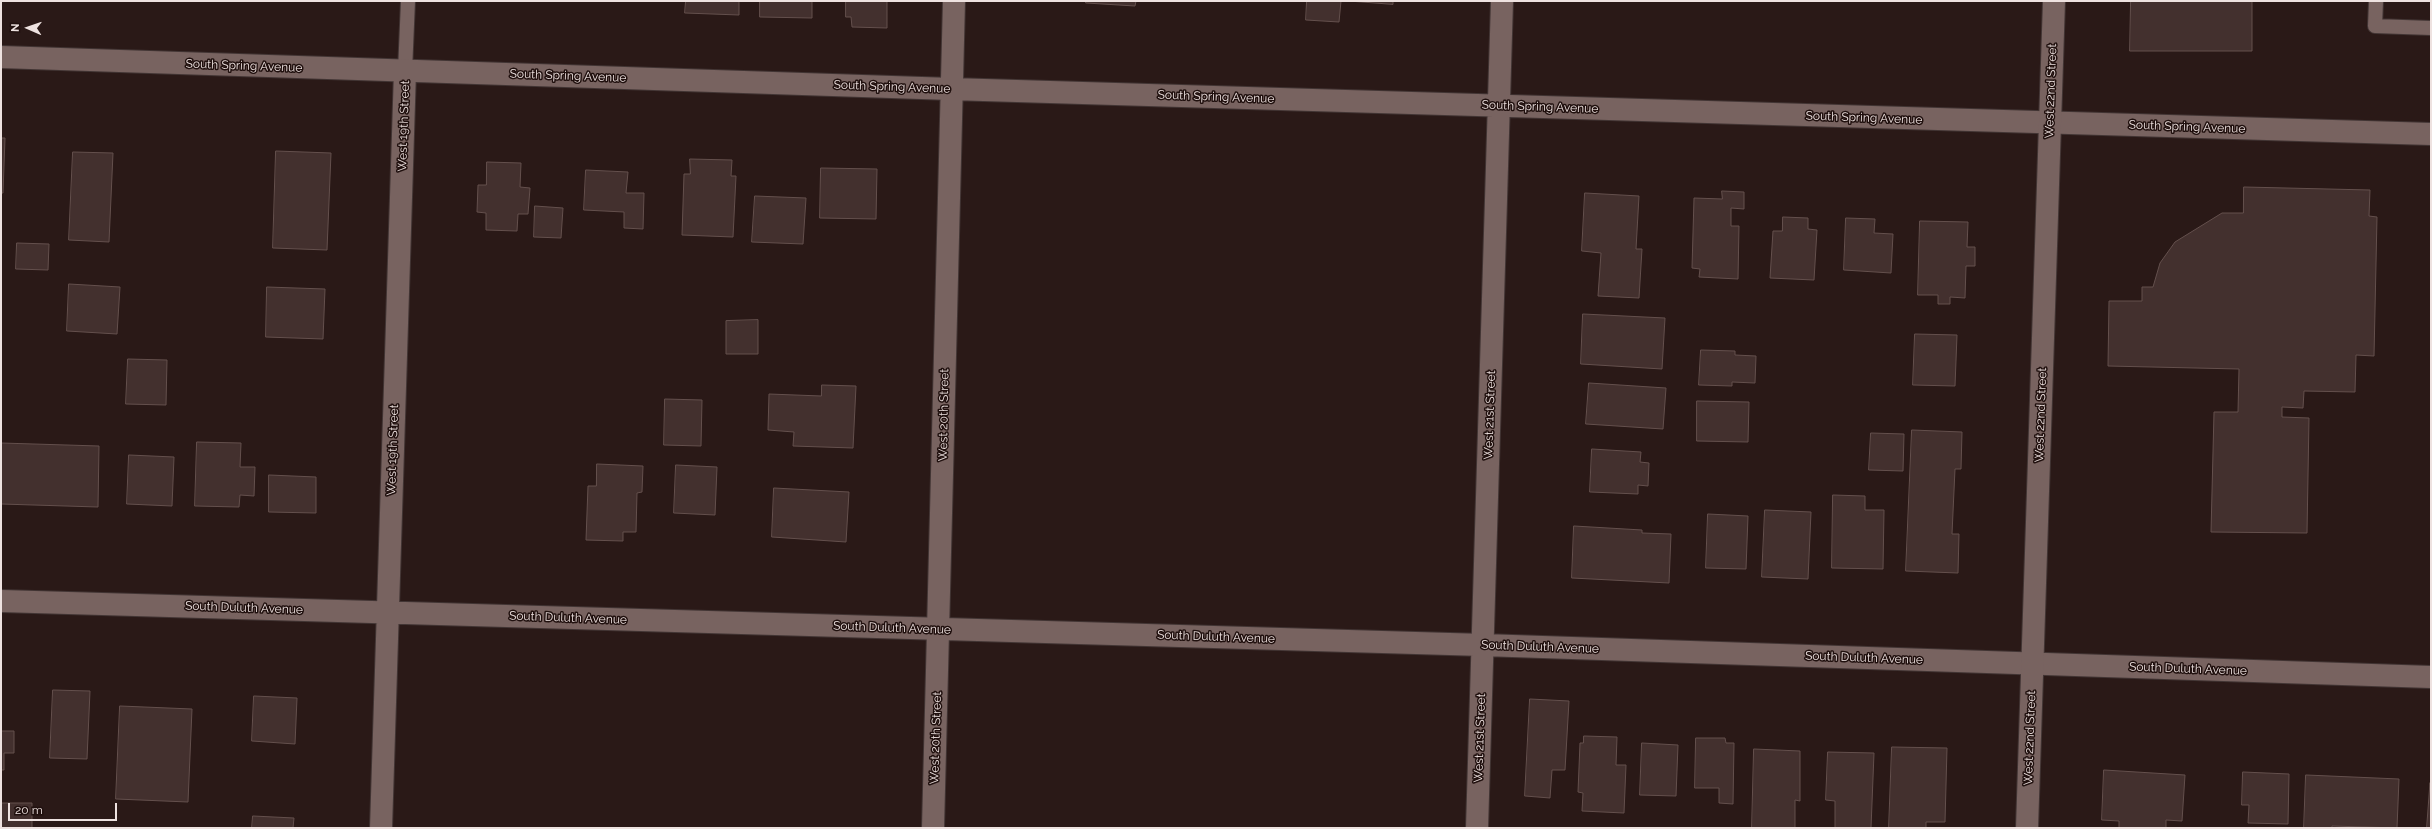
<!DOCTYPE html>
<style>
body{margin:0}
#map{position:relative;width:2432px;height:829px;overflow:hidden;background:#2a1917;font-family:Raleway,sans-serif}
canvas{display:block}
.frame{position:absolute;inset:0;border:2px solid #eee2e0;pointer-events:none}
.north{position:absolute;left:8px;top:8px;width:40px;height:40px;-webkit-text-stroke:3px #20100e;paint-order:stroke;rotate:272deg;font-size:11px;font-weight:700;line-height:16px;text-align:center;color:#eee2e0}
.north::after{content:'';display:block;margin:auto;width:14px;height:18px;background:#eee2e0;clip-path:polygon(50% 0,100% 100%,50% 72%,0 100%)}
.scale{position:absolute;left:8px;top:803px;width:109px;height:18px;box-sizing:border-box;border:2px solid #eee2e0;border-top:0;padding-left:5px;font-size:12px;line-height:14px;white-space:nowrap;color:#eee2e0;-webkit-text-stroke:3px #20100e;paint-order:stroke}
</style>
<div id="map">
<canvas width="2432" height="829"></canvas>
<div class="frame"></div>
<div class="north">N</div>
<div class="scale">20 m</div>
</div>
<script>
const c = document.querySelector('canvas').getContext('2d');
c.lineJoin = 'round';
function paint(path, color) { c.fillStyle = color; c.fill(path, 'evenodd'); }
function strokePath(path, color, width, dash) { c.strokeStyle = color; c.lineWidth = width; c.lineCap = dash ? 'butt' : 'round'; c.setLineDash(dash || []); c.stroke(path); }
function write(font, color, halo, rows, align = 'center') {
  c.font = font + ' Raleway,sans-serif'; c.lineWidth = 3; c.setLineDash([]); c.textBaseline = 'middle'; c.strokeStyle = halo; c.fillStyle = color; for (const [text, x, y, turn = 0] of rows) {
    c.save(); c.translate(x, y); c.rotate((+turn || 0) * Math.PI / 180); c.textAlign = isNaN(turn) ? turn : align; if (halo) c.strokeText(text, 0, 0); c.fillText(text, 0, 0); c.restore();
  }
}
const building = new Path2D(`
 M 686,1 L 739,1 L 739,15 L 685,13 Z
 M 760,1 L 812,1 L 812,18 L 760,17 Z
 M 846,1 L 887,1 L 887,28 L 852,27 L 851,17 L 846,17 Z
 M 1086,1 L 1136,1 L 1135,6 L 1086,3 Z
 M 1307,1 L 1341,1 L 1339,22 L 1306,20 Z
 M 1349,1 L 1393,1 L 1393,4 Z
 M 2131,1 L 2252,1 L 2252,51 L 2130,51 Z
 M 1,138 L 5,138 L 3,193 L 1,193 Z
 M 276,151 L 331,153 L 327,250 L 273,248 Z
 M 73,152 L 113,153 L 109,242 L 69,240 Z
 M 690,159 L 732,160 L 731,176 L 736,176 L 733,237 L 682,235 L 684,174 L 690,174 Z
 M 487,162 L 521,163 L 520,187 L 530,188 L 528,214 L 518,214 L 517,231 L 486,230 L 486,213 L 477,212 L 478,185 L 486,185 Z
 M 821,168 L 877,169 L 876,219 L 820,218 Z
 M 586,170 L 628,172 L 626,193 L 644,193 L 643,229 L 624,228 L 624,212 L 584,210 Z
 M 2244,187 L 2370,190 L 2369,216 L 2377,217 L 2374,356 L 2356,355 L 2355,392 L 2304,391 L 2303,408 L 2282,407 L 2282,417 L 2309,418 L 2307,533 L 2211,532 L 2214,412 L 2238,412 L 2239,369 L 2108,366 L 2109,301 L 2142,301 L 2142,287 L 2153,287 L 2160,263 L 2175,242 L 2222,213 L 2243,213 Z
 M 1722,191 L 1744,192 L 1744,209 L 1731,208 L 1731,226 L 1739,226 L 1738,279 L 1699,277 L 1700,269 L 1692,268 L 1694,198 L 1722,199 Z
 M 1585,193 L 1639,196 L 1636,249 L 1642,249 L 1639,298 L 1598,296 L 1601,253 L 1582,251 Z
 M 755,196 L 806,198 L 803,244 L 752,242 Z
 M 535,206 L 563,208 L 561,238 L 534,237 Z
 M 1783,217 L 1808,218 L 1808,229 L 1817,230 L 1814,280 L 1770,278 L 1773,231 L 1782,231 Z
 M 1846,218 L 1875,219 L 1874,233 L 1893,234 L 1891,273 L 1844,270 Z
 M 1920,221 L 1968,222 L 1967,247 L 1975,247 L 1975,266 L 1966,266 L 1965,298 L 1950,297 L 1950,304 L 1938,304 L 1938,295 L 1918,295 Z
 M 17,243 L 49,244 L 48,270 L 16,269 Z
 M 69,284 L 120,287 L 117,334 L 67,331 Z
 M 267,287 L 325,289 L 323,339 L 266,337 Z
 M 1583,314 L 1665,318 L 1662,369 L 1581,364 Z
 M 758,320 L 758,354 L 726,354 L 726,321 Z
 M 1915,334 L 1957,335 L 1955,386 L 1913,385 Z
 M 1701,350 L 1735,351 L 1735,355 L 1756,356 L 1755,383 L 1732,382 L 1732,386 L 1699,385 Z
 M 128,359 L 167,360 L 166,405 L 126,404 Z
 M 1589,383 L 1666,388 L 1663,429 L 1586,424 Z
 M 822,385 L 856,386 L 853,448 L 793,446 L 794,432 L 768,430 L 769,394 L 821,396 Z
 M 665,399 L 702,400 L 701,446 L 664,445 Z
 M 1697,401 L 1749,402 L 1748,442 L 1697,441 Z
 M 1912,430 L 1962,432 L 1961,469 L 1955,469 L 1952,534 L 1959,534 L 1958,573 L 1906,571 Z
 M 1871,433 L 1904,434 L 1903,471 L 1869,470 Z
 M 197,442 L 241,443 L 240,467 L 255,467 L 254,496 L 240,495 L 239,507 L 195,506 Z
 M 1,443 L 99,446 L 98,507 L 1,504 Z
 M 1592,449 L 1641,452 L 1640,462 L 1649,463 L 1648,486 L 1638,485 L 1638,494 L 1590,492 Z
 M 129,455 L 174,457 L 172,506 L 127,504 Z
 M 597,464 L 643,466 L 642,492 L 637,493 L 636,532 L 623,532 L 623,541 L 586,540 L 588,486 L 596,486 Z
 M 676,465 L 717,467 L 715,515 L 674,513 Z
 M 269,475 L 316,477 L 316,513 L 269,512 Z
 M 774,488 L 849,492 L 846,542 L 772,537 Z
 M 1833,495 L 1865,496 L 1865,510 L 1884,510 L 1883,569 L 1832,568 Z
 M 1765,510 L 1811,512 L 1808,579 L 1762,577 Z
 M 1708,514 L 1748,516 L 1746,569 L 1706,568 Z
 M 1574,526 L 1642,530 L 1642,533 L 1671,534 L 1669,583 L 1572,578 Z
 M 53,690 L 90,691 L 87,759 L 50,758 Z
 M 254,696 L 297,698 L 295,744 L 252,741 Z
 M 1530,699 L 1569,701 L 1565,770 L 1552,770 L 1550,798 L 1525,796 Z
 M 120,706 L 192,709 L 188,802 L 116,799 Z
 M 1,731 L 14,731 L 14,753 L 4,753 L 4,770 L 1,770 Z
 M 1584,736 L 1617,737 L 1616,765 L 1626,765 L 1624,813 L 1582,811 L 1583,793 L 1578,792 L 1580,743 L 1583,743 Z
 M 1696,738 L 1725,738 L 1726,743 L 1734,743 L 1733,804 L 1719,803 L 1719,788 L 1695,788 Z
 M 1642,743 L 1678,745 L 1676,796 L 1640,795 Z
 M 1892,747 L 1947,748 L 1945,822 L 1926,822 L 1926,828 L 1889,828 Z
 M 1754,749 L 1800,751 L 1800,801 L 1795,800 L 1795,828 L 1752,828 Z
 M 1828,752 L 1874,753 L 1871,828 L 1835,828 L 1835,801 L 1826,800 Z
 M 2104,770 L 2185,775 L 2182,821 L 2166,820 L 2166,828 L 2119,828 L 2119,821 L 2102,820 Z
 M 2243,772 L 2289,774 L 2288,824 L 2248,823 L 2249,805 L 2242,805 Z
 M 2306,775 L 2399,779 L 2397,828 L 2332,826 L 2332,828 L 2304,828 Z
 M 2430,783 L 2431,828 L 2427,828 Z
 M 1,803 L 32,803 L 32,828 L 1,828 Z
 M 253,816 L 294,818 L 293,828 L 252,828 Z`);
paint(building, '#43302e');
strokePath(building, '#64504d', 1);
const service = new Path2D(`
 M 2376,1 L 2375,26 L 2431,28
 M 405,71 L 408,1`);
const minor = new Path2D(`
 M 1,57 L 951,89 L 2431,134
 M 1,601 L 1483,645 L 2431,677
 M 381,828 L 405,71
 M 933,828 L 954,1
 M 1477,828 L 1502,1`);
const tertiary = new Path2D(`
 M 2027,828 L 2054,1`);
strokePath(service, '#423534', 16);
strokePath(minor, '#423534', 24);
strokePath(tertiary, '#423534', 24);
strokePath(service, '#786360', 14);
strokePath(minor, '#786360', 22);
strokePath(tertiary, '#786360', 22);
write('12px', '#eee2e0', '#20100e', [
 ["South Spring Avenue",244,66,2],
 ["South Spring Avenue",568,76,2],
 ["South Spring Avenue",892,87,2],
 ["West 22nd Street",2051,91,-88],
 ["South Spring Avenue",1216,97,2],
 ["South Spring Avenue",1540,107,2],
 ["South Spring Avenue",1864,118,2],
 ["West 19th Street",404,126,-88],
 ["South Spring Avenue",2187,127,2],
 ["West 20th Street",944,415,-89],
 ["West 21st Street",1490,415,-88],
 ["West 22nd Street",2041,415,-88],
 ["West 19th Street",393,450,-88],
 ["South Duluth Avenue",244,608,2],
 ["South Duluth Avenue",568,618,2],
 ["South Duluth Avenue",892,628,2],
 ["South Duluth Avenue",1216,637,2],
 ["South Duluth Avenue",1540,647,2],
 ["South Duluth Avenue",1864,658,2],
 ["South Duluth Avenue",2188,669,2],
 ["West 20th Street",936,738,-88],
 ["West 21st Street",1480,738,-88],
 ["West 22nd Street",2030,738,-88]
]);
</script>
